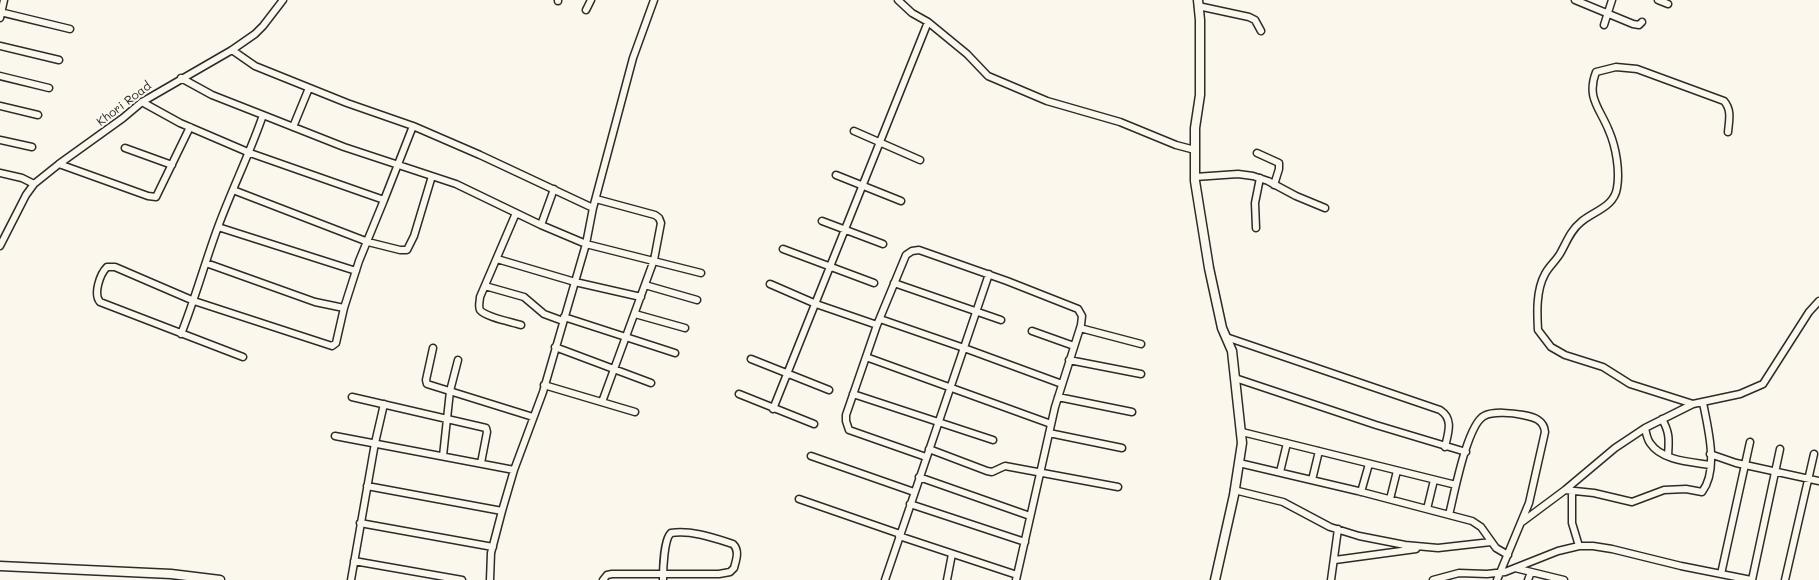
<!DOCTYPE html>
<style>
body{margin:0}
canvas{display:block;background:#fbf7ec}
</style>
<canvas width="1819" height="580"></canvas>
<script>
const c = document.querySelector('canvas').getContext('2d');
c.lineJoin = 'round';
function strokePath(path, color, width, dash) { c.strokeStyle = color; c.lineWidth = width; c.lineCap = dash ? 'butt' : 'round'; c.setLineDash(dash || []); c.stroke(path); }
function write(font, color, halo, rows, align = 'center') {
  c.font = font + ' Mali,sans-serif'; c.lineWidth = 4; c.setLineDash([]); c.textBaseline = 'middle'; c.strokeStyle = halo; c.fillStyle = color; for (const [text, x, y, turn = 0] of rows) {
    c.save(); c.translate(x, y); c.rotate((+turn || 0) * Math.PI / 180); c.textAlign = isNaN(turn) ? turn : align; if (halo) c.strokeText(text, 0, 0); c.fillText(text, 0, 0); c.restore();
  }
}
const minor = new Path2D(`
 M 558,0 L 558,1
 M 898,0 L 912,13 L 928,22 L 967,54 L 988,76 L 1047,101 L 1120,122 L 1176,145 L 1195,150
 M 1575,0 L 1633,24 L 1639,25 L 1642,22
 M 1658,0 L 1668,4
 M 1198,6 L 1249,17 L 1255,20 L 1261,31
 M 586,10 L 591,0
 M 0,12 L 70,29
 M 0,18 L 4,0
 M 1604,25 L 1612,0
 M 0,46 L 59,60
 M 232,50 L 255,66 L 347,103 L 413,126 L 480,155 L 593,208
 M 0,76 L 49,88
 M 181,78 L 212,95 L 263,115 L 344,147 L 456,184 L 541,225 L 586,244 L 701,273
 M 142,102 L 180,123 L 250,153 L 384,200 L 413,126
 M 0,106 L 38,115
 M 293,127 L 309,88
 M 854,131 L 920,160
 M 0,140 L 32,147
 M 125,148 L 172,165
 M 1257,153 L 1279,163 L 1279,169 L 1274,185
 M 59,164 L 148,196 L 156,197 L 190,127
 M 0,173 L 22,178 L 34,184
 M 836,175 L 901,201
 M 1195,177 L 1238,174 L 1253,176 L 1268,181 L 1296,196 L 1325,208
 M 233,190 L 368,242 L 400,250 L 407,250 L 414,236 L 432,176
 M 596,199 L 655,215 L 659,218 L 661,223 L 654,260 L 602,402
 M 516,213 L 480,297 C 480,301 478,306 480,310 C 485,317 512,322 521,325
 M 822,221 L 883,244
 M 541,225 L 554,189
 M 218,227 L 356,271
 M 1256,228 L 1255,203 L 1260,178
 M 0,246 L 26,195 L 34,184 L 59,164 L 123,118 L 142,102 L 232,50 L 255,34 L 263,26 L 283,0
 M 783,249 L 874,283
 M 497,259 L 575,282 L 641,297
 M 206,263 L 315,302 L 344,308
 M 894,283 L 1001,320
 M 770,284 L 816,304 L 877,325
 M 645,285 L 697,300
 M 485,286 L 524,297 L 544,314 L 563,321
 M 635,314 L 685,328
 M 564,317 L 675,353
 M 880,319 L 964,348 L 1062,384
 M 1080,328 L 1141,344
 M 1032,331 L 1074,346
 M 181,334 C 195,299 205,262 218,227 C 232,189 250,153 263,115
 M 1226,337 L 1440,410 C 1454,419 1448,433 1445,447
 M 555,347 L 651,383
 M 433,348 L 426,380 L 427,384 L 533,417
 M 243,357 L 100,302 C 93,294 100,274 107,267 L 115,267 L 194,301 L 332,346 L 336,343 L 344,308 L 359,261 L 384,200
 M 866,357 L 1051,424
 M 751,359 L 829,390
 M 1069,360 L 1141,374
 M 1235,378 L 1376,425 L 1466,452
 M 544,385 L 635,412
 M 739,394 L 814,424
 M 853,394 L 993,440
 M 352,397 L 486,428 L 487,432 L 481,463
 M 1058,397 L 1132,412
 M 1693,404 L 1630,384 L 1603,367 L 1565,355 L 1551,347 L 1538,330 C 1537,313 1536,290 1545,274 C 1549,266 1557,260 1561,252 C 1567,241 1571,230 1581,222 C 1594,211 1614,207 1617,188 C 1620,171 1616,147 1609,131 C 1600,108 1586,98 1596,72 L 1616,67 L 1637,69 L 1724,101 C 1732,110 1729,121 1728,132
 M 773,409 L 928,22
 M 1662,419 C 1670,433 1669,440 1668,456
 M 1645,428 C 1646,433 1647,439 1650,443 C 1662,461 1691,462 1710,465
 M 1242,432 L 1456,485
 M 1049,433 L 1122,448
 M 335,436 L 514,470
 M 929,449 L 987,471 L 992,472 L 1005,466 L 1118,487
 M 1710,454 L 1736,463 L 1819,481
 M 443,456 L 450,391 L 458,360
 M 811,456 L 914,492
 M 926,457 L 849,430 L 846,421 L 846,415 L 877,325 L 906,255 L 912,251 L 919,250 L 1007,281 L 1078,309 L 1082,316 L 1081,325 L 1055,407 L 1016,580
 M 1239,463 L 1358,491 L 1472,521 L 1481,527 L 1496,548 L 1508,555
 M 1280,472 L 1287,443
 M 919,477 L 1030,516
 M 1312,480 L 1319,451
 M 367,486 L 502,511
 M 1234,490 L 1283,502 L 1330,527 L 1359,536 L 1405,545 L 1438,548 L 1491,542
 M 1565,490 L 1594,493 L 1632,502 L 1664,490 L 1686,489 L 1702,492 C 1719,470 1708,428 1703,403
 M 1572,491 L 1572,523 L 1579,546
 M 1361,492 L 1369,464
 M 799,499 L 900,534
 M 1390,499 L 1397,471
 M 910,504 L 1025,542
 M 1427,509 L 1434,480
 M 1449,515 C 1454,495 1467,425 1484,416 C 1493,411 1513,413 1523,415 C 1534,417 1544,420 1545,432 L 1529,503 L 1497,580
 M 1522,522 L 1565,490 L 1615,448 L 1645,428 L 1693,404 L 1740,394 L 1763,384 L 1809,312 L 1819,301
 M 360,523 L 493,547
 M 899,536 L 1017,575
 M 1335,560 L 1416,549
 M 354,561 L 462,580
 M 1515,568 L 1564,580
 M 1721,574 L 1750,442
 M 351,580 L 375,443 L 384,404
 M 490,580 L 491,553 L 502,511 L 514,470 L 543,392 L 586,244 L 593,208 L 633,58 L 654,0
 M 603,580 L 607,575 L 612,574 L 719,574 L 730,572 L 734,568 C 736,560 740,551 733,544 C 714,538 692,530 671,533 C 664,539 663,569 663,580
 M 885,580 L 989,274
 M 947,580 L 952,554
 M 1331,580 L 1338,529
 M 1433,580 L 1459,573 L 1487,574 L 1505,572 L 1558,551 L 1579,546 L 1593,546 L 1612,549 L 1681,566 L 1751,580
 M 1528,580 L 1531,572
 M 1752,580 L 1780,449
 M 1785,580 L 1814,454`);
const tertiary = new Path2D(`
 M 1198,0 L 1200,20 L 1200,95 L 1195,128 L 1195,181 L 1209,268 L 1222,328 L 1232,351 L 1242,443 L 1234,495 L 1215,580
 M 0,566 L 171,574 L 220,580`);
strokePath(minor, '#2b2b2b', 9);
strokePath(tertiary, '#2b2b2b', 11);
strokePath(minor, '#fbf7ec', 6);
strokePath(tertiary, '#fbf7ec', 8);
write('12px', '#2b2b2b', '#fbf7ec', [
 ["Khori Road",124,104,-37]
]);
</script>
